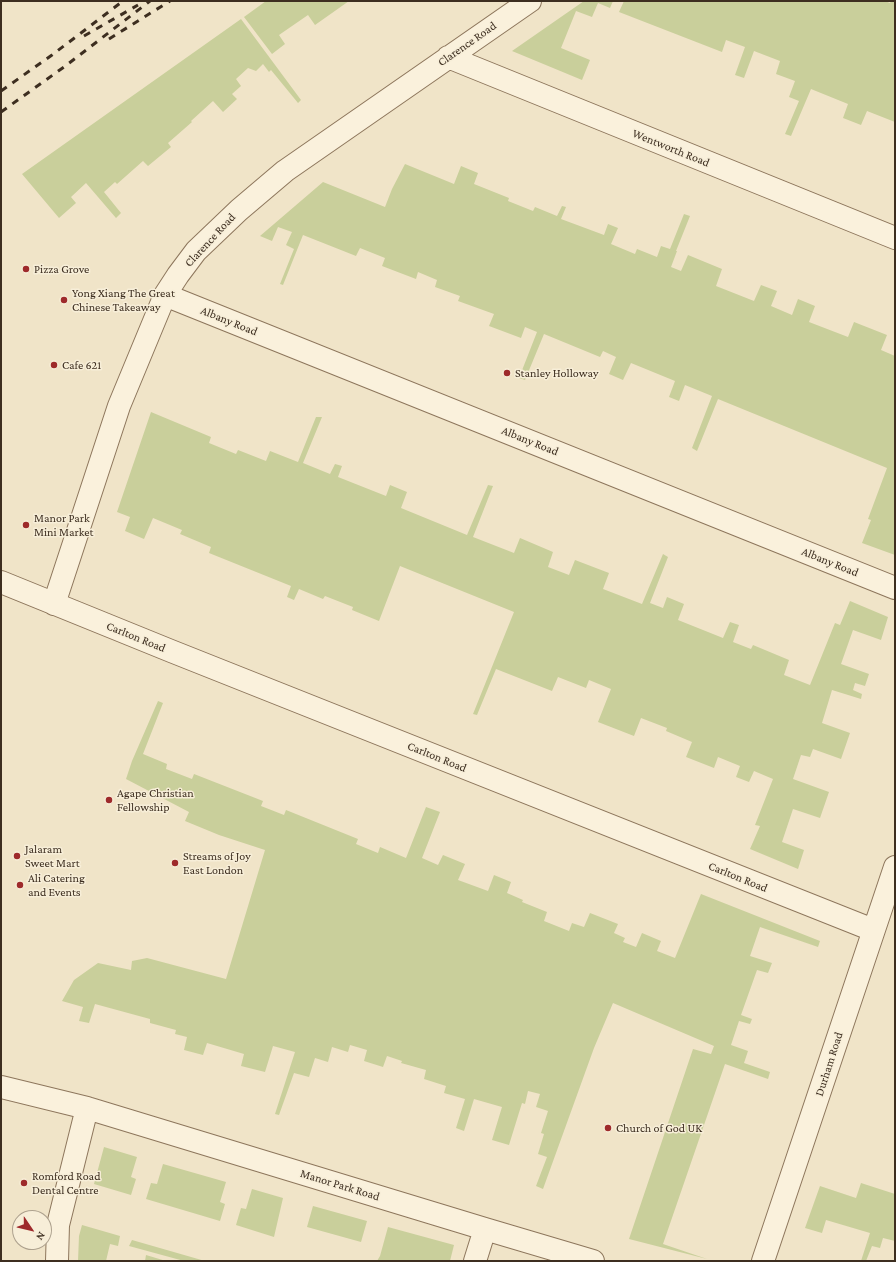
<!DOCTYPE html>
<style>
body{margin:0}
#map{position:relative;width:896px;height:1262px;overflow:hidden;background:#f0e4c8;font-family:"Crimson Pro",serif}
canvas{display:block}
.frame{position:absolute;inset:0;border:2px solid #3d2e20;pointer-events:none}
.north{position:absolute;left:12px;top:1210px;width:40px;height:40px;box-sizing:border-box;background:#f7eed8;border:1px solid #ada18e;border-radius:50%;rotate:125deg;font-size:11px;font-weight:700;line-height:16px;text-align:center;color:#3d2e20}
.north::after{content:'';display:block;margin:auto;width:14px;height:18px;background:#9e2a2b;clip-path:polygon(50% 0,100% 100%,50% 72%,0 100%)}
</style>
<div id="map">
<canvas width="896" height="1262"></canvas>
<div class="frame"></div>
<div class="north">N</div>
</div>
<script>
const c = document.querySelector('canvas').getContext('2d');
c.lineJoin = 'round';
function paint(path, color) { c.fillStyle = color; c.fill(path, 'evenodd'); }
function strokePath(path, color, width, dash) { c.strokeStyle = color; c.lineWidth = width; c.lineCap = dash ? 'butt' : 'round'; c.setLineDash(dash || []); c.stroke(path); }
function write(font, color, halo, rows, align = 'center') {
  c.font = font + ' "Crimson Pro",serif'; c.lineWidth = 3; c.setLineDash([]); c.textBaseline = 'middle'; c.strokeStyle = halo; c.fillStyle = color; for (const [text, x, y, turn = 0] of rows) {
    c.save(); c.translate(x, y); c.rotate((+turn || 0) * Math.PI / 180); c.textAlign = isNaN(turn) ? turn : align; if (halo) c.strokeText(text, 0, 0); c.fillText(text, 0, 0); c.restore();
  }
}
paint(new Path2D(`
 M 266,1 L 349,1 L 315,25 L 308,15 L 279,35 L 285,44 L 272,54 L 244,17 Z
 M 584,1 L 613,1 L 610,8 L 598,3 L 592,17 L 576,11 L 561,48 L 590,60 L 582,80 L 512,51 Z
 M 624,1 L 885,1 L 890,3 L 891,1 L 895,1 L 895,122 L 867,111 L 861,125 L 843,118 L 848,104 L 811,89 L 791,136 L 785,134 L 799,101 L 789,97 L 795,81 L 776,74 L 780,61 L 754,51 L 744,78 L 735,75 L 745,47 L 726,40 L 722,52 L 619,12 Z
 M 241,19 L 301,100 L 298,103 L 271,70 L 269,72 L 263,64 L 256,71 L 248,68 L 236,79 L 241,86 L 232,94 L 237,99 L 223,112 L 213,101 L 191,121 L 192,122 L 168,143 L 171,147 L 148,166 L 143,161 L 117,184 L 115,182 L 104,192 L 121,213 L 116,218 L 86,183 L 71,197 L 76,203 L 59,218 L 22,174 Z
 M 405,164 L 454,184 L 461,166 L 478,173 L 474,184 L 509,198 L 508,201 L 533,211 L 535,207 L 557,216 L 562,206 L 566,207 L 561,219 L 604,235 L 608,224 L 618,228 L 611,244 L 635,254 L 637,249 L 657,257 L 661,246 L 670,249 L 684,214 L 690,216 L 676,251 L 677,251 L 671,267 L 681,271 L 688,255 L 722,269 L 716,286 L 754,301 L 761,285 L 777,291 L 771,306 L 792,315 L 798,299 L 815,306 L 809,322 L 848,337 L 854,322 L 887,335 L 881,350 L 895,356 L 895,555 L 862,543 L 871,520 L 868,519 L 887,468 L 718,399 L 697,451 L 692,448 L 712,396 L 685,385 L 679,401 L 669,397 L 675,381 L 631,363 L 623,380 L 609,374 L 616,357 L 603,351 L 600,357 L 544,334 L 525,380 L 519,378 L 537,332 L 525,327 L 521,338 L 489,326 L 494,314 L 458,301 L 460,296 L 435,287 L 437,280 L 418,272 L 416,279 L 382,266 L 385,258 L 360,248 L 356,256 L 303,235 L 283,285 L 280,284 L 294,249 L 286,245 L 292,232 L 278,227 L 272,241 L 260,236 L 323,182 L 385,207 L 392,189 Z
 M 151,412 L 211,437 L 209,443 L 236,454 L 238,450 L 266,461 L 270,451 L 298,462 L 316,417 L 322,417 L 303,463 L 330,474 L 335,464 L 342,466 L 338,477 L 386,496 L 390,485 L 407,492 L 401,508 L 467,535 L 488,485 L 493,486 L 473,537 L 514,553 L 520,538 L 553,552 L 548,567 L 569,575 L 575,560 L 609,573 L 603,589 L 642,604 L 663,554 L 668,557 L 650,603 L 663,608 L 667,597 L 684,604 L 678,620 L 723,638 L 730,622 L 739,625 L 733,642 L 751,649 L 753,645 L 789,660 L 784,675 L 810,685 L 835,623 L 840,625 L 850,601 L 888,617 L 881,640 L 853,630 L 841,664 L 869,674 L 865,686 L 855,683 L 853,690 L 862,694 L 861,699 L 832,690 L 822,723 L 850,733 L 841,759 L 813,749 L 810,757 L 801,755 L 793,779 L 829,792 L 820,818 L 793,809 L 782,842 L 804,850 L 798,869 L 750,849 L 760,826 L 755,825 L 773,779 L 754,771 L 749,782 L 736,777 L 740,766 L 718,757 L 714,768 L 686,757 L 692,742 L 666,731 L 667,728 L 641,718 L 634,736 L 598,722 L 611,689 L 589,680 L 586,688 L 558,677 L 552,691 L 496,669 L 477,715 L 473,714 L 514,612 L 400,566 L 379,621 L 352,610 L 353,607 L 325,596 L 323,599 L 299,589 L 294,600 L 287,597 L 291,586 L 209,553 L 211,547 L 180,534 L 182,530 L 153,518 L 144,539 L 125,531 L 130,517 L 117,512 Z
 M 158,701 L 163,703 L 143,754 L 167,764 L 166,769 L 192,779 L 194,774 L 263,801 L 261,806 L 284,815 L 286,810 L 358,839 L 356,844 L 378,853 L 380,847 L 406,858 L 426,807 L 440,812 L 422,858 L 438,865 L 443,855 L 465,864 L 458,880 L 488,891 L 494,875 L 511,882 L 507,893 L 523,900 L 522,902 L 547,912 L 544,921 L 569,931 L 572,923 L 584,927 L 590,913 L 618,924 L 614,933 L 625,938 L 623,942 L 636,947 L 642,933 L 661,941 L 657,951 L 675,958 L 701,894 L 820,941 L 818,947 L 760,927 L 750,956 L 772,963 L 768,973 L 757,970 L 741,1015 L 752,1019 L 750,1024 L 739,1021 L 731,1045 L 748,1051 L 744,1063 L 770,1072 L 768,1079 L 725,1064 L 663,1244 L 707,1259 L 629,1239 L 693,1049 L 711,1054 L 714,1046 L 613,1003 L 594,1048 L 543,1189 L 536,1186 L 547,1157 L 538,1154 L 544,1134 L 541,1133 L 548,1111 L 536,1107 L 540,1094 L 528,1091 L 525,1104 L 522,1103 L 509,1145 L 492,1140 L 502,1107 L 474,1099 L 464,1131 L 456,1128 L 465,1099 L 444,1093 L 446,1086 L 424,1079 L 426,1070 L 401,1063 L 402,1061 L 387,1056 L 383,1067 L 364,1061 L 367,1050 L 350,1045 L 348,1052 L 332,1047 L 328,1062 L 315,1058 L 309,1077 L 294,1073 L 279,1115 L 275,1114 L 295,1052 L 273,1046 L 265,1072 L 241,1066 L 244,1054 L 207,1043 L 203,1055 L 184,1050 L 187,1037 L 175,1034 L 176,1030 L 150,1023 L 150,1019 L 95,1004 L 89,1023 L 79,1021 L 83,1007 L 62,1001 L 74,980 L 98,963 L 131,970 L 132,961 L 147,958 L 226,979 L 265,850 L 219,835 L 185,821 L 189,812 L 126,779 L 132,761 Z
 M 104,1147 L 137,1157 L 131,1177 L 136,1179 L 131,1195 L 94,1184 Z
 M 163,1164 L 226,1182 L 220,1202 L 225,1204 L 220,1221 L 146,1199 L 151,1183 L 157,1184 Z
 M 861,1183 L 895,1194 L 895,1241 L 883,1238 L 880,1248 L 872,1246 L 866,1261 L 861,1261 L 870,1233 L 826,1220 L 822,1233 L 805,1228 L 820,1186 L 856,1198 Z
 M 252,1189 L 283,1198 L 274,1237 L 236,1225 L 241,1208 L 246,1209 Z
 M 313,1206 L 367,1221 L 361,1242 L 307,1227 Z
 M 82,1225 L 120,1236 L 118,1246 L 110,1244 L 106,1261 L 78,1261 L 79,1236 Z
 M 388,1227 L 454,1245 L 450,1261 L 377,1261 L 380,1256 Z
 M 132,1240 L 205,1261 L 184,1261 L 129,1246 Z
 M 146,1255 L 166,1261 L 145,1261 Z`), '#c9cf9b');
const street = new Path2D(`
 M 448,57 L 895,238
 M 165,295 L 895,588
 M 1,582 L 171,651 L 873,930
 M 54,604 L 119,406 L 165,295 L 178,275 L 196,251 L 239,210 L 285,171 L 530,1
 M 1,1087 L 87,1108 L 485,1229 L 593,1261
 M 57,1261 L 58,1225 L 87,1108
 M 475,1261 L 485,1229
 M 763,1261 L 895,867`);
strokePath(street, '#8d765c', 24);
strokePath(street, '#faf1dc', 22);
strokePath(new Path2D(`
 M 84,36 L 138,5
 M 109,39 L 170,1
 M 1,91 L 52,55 L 123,1
 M 1,112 L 64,67 L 150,1`), '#3d2e20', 3, [7, 7]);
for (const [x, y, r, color] of [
 [26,269,4,"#9e2a2b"],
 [64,300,4,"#9e2a2b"],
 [54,365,4,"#9e2a2b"],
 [507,373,4,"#9e2a2b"],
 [26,525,4,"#9e2a2b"],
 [109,800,4,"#9e2a2b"],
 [17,856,4,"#9e2a2b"],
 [175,863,4,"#9e2a2b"],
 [20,885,4,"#9e2a2b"],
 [608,1128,4,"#9e2a2b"],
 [24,1183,4,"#9e2a2b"]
]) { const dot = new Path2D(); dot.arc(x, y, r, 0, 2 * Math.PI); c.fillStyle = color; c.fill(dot); strokePath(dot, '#f7eed8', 1.5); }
write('12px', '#3d2e20', '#f7eed8', [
 ["Clarence Road",467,44,-35],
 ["Wentworth Road",671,148,22],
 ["Clarence Road",210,240,-47],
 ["Albany Road",229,321,22],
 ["Albany Road",530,441,22],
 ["Albany Road",830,562,22],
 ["Carlton Road",136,637,22],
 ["Carlton Road",437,757,22],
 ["Carlton Road",738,877,22],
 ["Durham Road",829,1064,-72],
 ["Manor Park Road",340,1185,17]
]);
write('12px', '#3d2e20', '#f7eed8', [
 ["Pizza Grove",34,269],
 ["Yong Xiang The Great",72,293],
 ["Chinese Takeaway",72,307],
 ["Cafe 621",62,365],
 ["Stanley Holloway",515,373],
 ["Manor Park",34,518],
 ["Mini Market",34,532],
 ["Agape Christian",117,793],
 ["Fellowship",117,807],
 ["Jalaram",25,849],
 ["Sweet Mart",25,863],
 ["Streams of Joy",183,856],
 ["East London",183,870],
 ["Ali Catering",28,878],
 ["and Events",28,892],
 ["Church of God UK",616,1128],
 ["Romford Road",32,1176],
 ["Dental Centre",32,1190]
], 'left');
</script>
